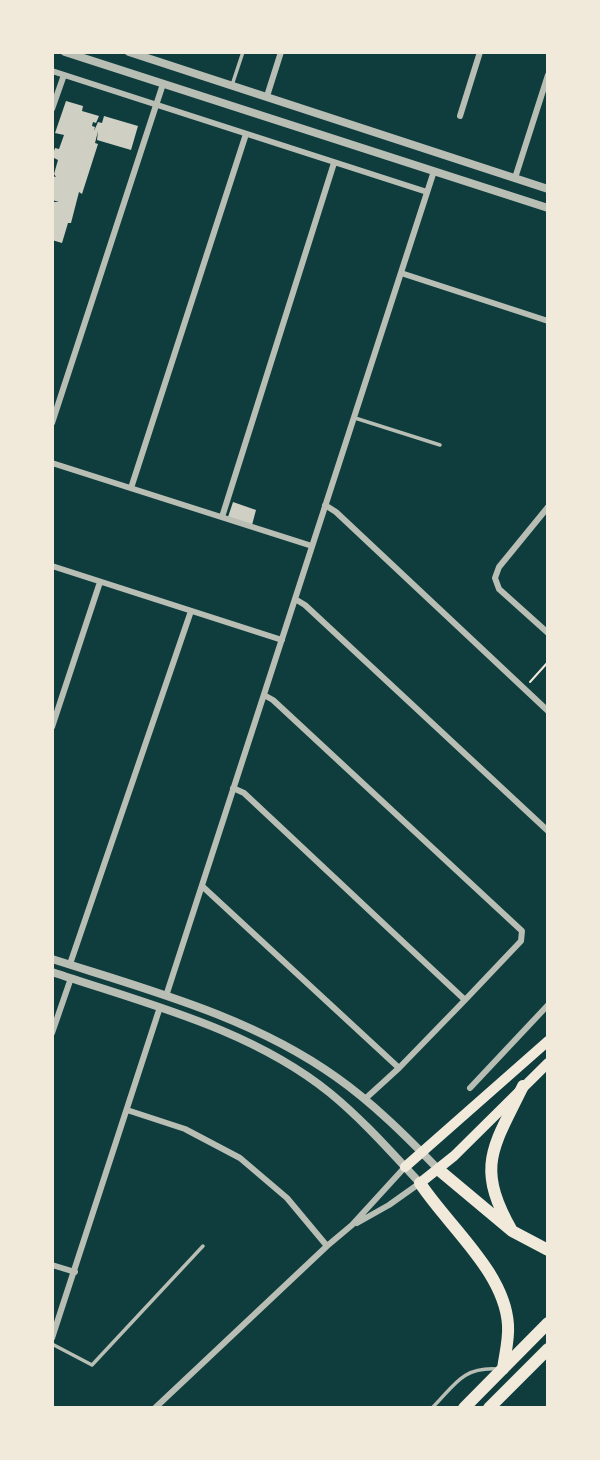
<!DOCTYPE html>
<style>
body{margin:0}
#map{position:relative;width:600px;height:1460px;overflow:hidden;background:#0f3d3e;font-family:"Times New Roman",serif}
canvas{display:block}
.frame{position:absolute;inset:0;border:54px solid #f1e9da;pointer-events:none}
</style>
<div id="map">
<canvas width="600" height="1460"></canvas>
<div class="frame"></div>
</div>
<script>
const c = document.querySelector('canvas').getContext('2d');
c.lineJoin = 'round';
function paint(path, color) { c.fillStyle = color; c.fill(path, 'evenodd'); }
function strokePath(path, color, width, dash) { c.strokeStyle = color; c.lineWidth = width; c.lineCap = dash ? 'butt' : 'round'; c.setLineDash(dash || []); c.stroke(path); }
paint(new Path2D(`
 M 66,101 L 83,106 L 82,111 L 99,116 L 96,123 L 93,122 L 92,126 L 95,127 L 94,131 L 98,122 L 102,123 L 104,116 L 138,126 L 131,150 L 97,140 L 98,131 L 95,143 L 98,144 L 82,194 L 79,192 L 71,223 L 68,223 L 62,243 L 52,240 L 52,209 L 54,202 L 59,202 L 52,200 L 52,176 L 56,177 L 54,174 L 58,160 L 52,157 L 55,148 L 59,149 L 64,135 L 55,133 Z
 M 233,502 L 256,510 L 252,525 L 228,517 Z`), '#cfcfc3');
strokePath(new Path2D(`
 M 530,682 L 548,662`), '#f1e9da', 2);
strokePath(new Path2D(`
 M 232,85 L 243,52
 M 355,418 L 440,445
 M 52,1344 L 92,1365 L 203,1246
 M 432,1408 C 455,1385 462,1367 497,1369`), '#b8beb3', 3.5);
strokePath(new Path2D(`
 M 52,71 L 427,192
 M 267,96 L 281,52
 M 52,109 L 64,75
 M 460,116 L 480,52
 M 515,178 L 548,75
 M 401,273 L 548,321
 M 52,423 L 163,84
 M 52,463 L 312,546
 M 131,488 L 246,134
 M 325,505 L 336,512 L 548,711
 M 548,507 L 499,567 L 495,578 L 499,589 L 548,633
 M 222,517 L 334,163
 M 52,566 L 282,640
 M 295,599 L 305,605 L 548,831
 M 264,695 L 273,700 L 522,931 L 521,941 L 465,1000
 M 52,727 L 100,582
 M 202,886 L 399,1068 L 465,1000 L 244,793 L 233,788
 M 70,964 L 191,611
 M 166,996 L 434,171
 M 52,1033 L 71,978
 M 470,1088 L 548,1005
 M 365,1099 L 399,1068
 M 127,1110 L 185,1129 L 240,1158 L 287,1198 L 327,1246
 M 357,1223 L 389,1205 L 420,1183
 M 52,1265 L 75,1272
 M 52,1338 L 160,1007
 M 155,1408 L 327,1246 L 352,1225 L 405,1167`), '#b8beb3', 6);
strokePath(new Path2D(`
 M 65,52 L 548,208
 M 129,52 L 548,189
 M 52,959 C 149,990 252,1017 336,1077 C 373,1103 407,1137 439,1170
 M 52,972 C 147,1004 251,1029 330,1093 C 363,1120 391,1152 420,1183`), '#b8beb3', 8);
strokePath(new Path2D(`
 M 405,1167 L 548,1041
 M 420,1183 L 454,1156 L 548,1063`), '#f1e9da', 10);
strokePath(new Path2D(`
 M 439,1170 L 512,1231 L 548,1250
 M 420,1183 C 448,1226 505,1272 508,1325 C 509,1340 505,1354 503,1369
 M 512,1231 C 475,1166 493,1148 523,1086
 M 464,1408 L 548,1323
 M 489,1408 L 548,1349`), '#f1e9da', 12);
</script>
